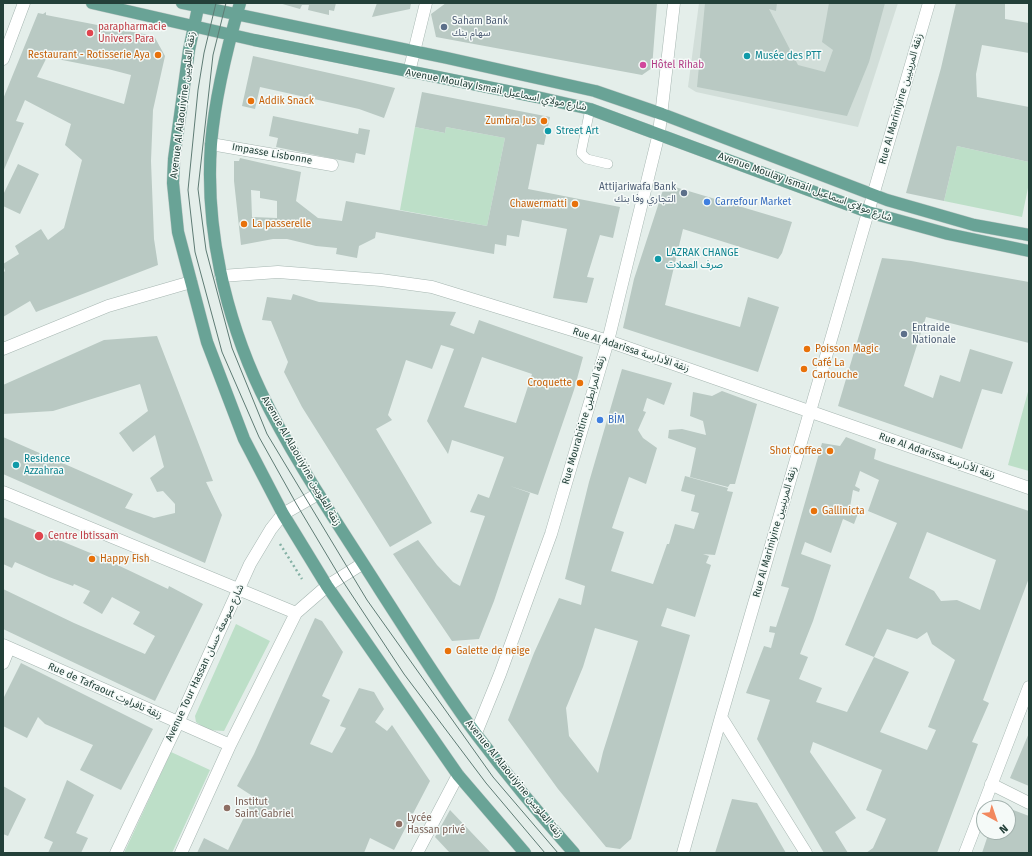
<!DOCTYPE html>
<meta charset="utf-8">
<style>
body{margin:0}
#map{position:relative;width:1032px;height:856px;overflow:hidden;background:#e4eeea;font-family:"Fira Sans",sans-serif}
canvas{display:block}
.frame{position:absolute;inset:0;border:4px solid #234039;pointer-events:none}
.north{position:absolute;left:976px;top:800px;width:40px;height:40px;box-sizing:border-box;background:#f5faf8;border:1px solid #a1b0ac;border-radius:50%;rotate:140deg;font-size:11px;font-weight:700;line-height:16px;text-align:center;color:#234039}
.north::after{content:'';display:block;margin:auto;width:14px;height:18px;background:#f2885e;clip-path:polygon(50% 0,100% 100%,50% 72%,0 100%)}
</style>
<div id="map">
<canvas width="1032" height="856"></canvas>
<div class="frame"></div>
<div class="north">N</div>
</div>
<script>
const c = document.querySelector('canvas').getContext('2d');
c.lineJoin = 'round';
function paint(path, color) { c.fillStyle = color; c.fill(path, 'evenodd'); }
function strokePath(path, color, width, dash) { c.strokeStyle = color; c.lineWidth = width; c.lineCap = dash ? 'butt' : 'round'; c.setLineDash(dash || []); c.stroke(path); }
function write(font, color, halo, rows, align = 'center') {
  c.font = font + ' "Fira Sans","Noto Sans Arabic",sans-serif'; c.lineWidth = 3; c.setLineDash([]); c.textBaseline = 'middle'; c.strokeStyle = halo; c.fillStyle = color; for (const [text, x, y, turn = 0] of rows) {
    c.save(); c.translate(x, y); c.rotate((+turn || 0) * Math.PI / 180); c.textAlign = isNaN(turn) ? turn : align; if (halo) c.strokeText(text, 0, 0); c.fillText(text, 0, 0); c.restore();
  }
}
paint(new Path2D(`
 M 699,3 L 898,3 L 858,127 L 696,92 L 688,87 Z`), '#d2ded9');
paint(new Path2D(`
 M 415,127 L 445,133 L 446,127 L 505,138 L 487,226 L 400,210 Z
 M 957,146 L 1029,162 L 1029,183 L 1022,217 L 944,201 Z
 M 1029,388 L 1029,471 L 1008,465 Z
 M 236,624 L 270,641 L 224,731 L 208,730 L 196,722 L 195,716 Z
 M 171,752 L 210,770 L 172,853 L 124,853 Z`), '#bddfc8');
paint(new Path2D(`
 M 279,3 L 336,3 L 334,11 L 329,10 L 329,15 L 308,10 L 309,5 L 302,5 L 300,9 Z
 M 377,3 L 411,3 L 410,9 L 372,17 Z
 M 446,3 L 657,3 L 652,68 L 642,75 L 436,37 L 431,14 Z
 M 705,3 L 777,3 L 776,11 L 769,9 L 798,65 L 825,72 L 833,50 L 822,42 L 829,3 L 885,3 L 869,62 L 847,116 L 697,87 Z
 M 956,3 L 1005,3 L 1005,19 L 1029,23 L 1029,53 L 982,45 L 976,74 L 977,97 L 1029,107 L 1029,162 L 957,146 L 944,201 L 906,193 L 941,68 Z
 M 46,12 L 46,15 L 154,36 L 165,56 L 153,110 L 151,161 L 154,239 L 158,265 L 36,312 L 30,301 L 3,317 L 3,273 L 5,271 L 3,264 L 19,254 L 15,246 L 41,229 L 48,240 L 64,228 L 82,160 L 65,145 L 71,124 L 25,100 L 16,121 L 24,123 L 3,172 L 3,99 L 38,13 L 43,14 ZM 47,57 L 108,69 L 131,75 L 124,104 L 37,77 Z
 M 253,56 L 365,81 L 395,88 L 384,118 L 359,109 L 260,87 L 255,109 L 242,106 Z
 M 422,92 L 550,117 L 544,145 L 537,144 L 528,189 L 620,207 L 613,238 L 600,235 L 587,277 L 594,278 L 587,303 L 553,298 L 567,229 L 522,220 L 519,237 L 507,235 L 506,246 L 495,244 L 494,254 L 376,232 L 375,238 L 359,246 L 357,258 L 336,254 L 337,248 L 316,246 L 287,239 L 273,239 L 241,245 L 234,181 L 234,161 L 239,161 L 240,158 L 301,172 L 296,201 L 318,218 L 342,221 L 346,201 L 487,226 L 505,138 L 446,127 L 445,133 L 415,127 ZM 251,190 L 260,191 L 260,198 L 277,201 L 277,218 L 252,217 Z
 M 273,116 L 358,134 L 359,128 L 370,130 L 365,155 L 356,153 L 354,163 L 276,147 L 278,138 L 269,136 Z
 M 18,164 L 39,174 L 20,214 L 3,206 L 3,195 Z
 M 665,184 L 792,222 L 782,253 L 778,259 L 683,229 L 665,305 L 740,327 L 748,297 L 779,307 L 758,372 L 623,328 L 634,279 Z
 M 882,258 L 911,261 L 1029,282 L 1029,343 L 926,317 L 904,386 L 933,398 L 940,375 L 960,382 L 970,349 L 1013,362 L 1002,394 L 982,389 L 962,449 L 838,406 Z
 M 293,294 L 319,302 L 456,312 L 450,325 L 474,334 L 479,320 L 583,357 L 574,390 L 538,495 L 510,486 L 530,493 L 494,601 L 479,639 L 452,641 L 393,554 L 418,540 L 437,565 L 453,582 L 460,586 L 485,516 L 470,512 L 478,494 L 489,498 L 504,457 L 452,440 L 448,454 L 427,421 L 454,349 L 441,345 L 432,369 L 406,360 L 388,415 L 392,420 L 376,429 L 432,523 L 390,547 L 302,407 L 284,372 L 288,362 L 271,321 L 262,320 L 267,297 L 291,300 ZM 482,357 L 532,374 L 516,423 L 464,407 Z
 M 157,336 L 213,481 L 206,482 L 222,515 L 205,563 L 3,474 L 3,437 L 133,494 L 125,508 L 154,518 L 175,513 L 175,504 L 163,491 L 157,492 L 150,478 L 164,467 L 155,435 L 133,452 L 119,433 L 148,411 L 140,384 L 53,411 L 3,414 L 3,385 L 104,340 Z
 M 622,369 L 672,383 L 664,405 L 647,398 L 643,411 L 646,412 L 638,430 L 643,438 L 657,448 L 646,484 L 629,477 L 612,528 L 624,532 L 611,571 L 653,584 L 667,544 L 669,544 L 675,524 L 694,529 L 699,513 L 691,511 L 695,495 L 681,491 L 685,476 L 728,488 L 727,491 L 733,492 L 715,555 L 703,554 L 709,556 L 706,563 L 711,565 L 695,617 L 667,608 L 661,626 L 690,635 L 631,839 L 620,849 L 606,847 L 558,789 L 508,720 L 534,653 L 559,598 L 581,605 L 585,586 L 565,579 L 589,482 ZM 595,628 L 638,641 L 603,752 L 598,773 L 569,736 L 566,708 L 583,667 Z
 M 722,391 L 757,404 L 735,484 L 730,484 L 728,487 L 690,477 L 696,448 L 668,438 L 669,430 L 682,429 L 706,435 L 703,421 L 690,416 L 693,392 L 712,396 Z
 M 846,437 L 876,449 L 874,459 L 885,463 L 1029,511 L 1029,578 L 983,700 L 989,703 L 972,742 L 978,744 L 937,853 L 866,853 L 873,848 L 886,819 L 866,810 L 882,770 L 813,742 L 810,752 L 856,818 L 835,832 L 848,853 L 824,853 L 757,739 L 770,700 L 746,693 L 764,646 L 771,648 L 775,633 L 769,632 L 770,626 L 776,627 L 789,588 L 781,586 L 822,443 L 840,446 ZM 860,471 L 879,480 L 868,511 L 897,523 L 845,645 L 874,657 L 887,629 L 917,639 L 927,632 L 932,644 L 955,660 L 928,727 L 936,730 L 927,750 L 880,732 L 909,672 L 874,657 L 847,712 L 816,702 L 822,688 L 799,679 L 808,657 L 800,654 L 813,621 L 831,565 L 801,554 L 805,542 L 831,553 L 843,519 L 854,524 L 859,511 L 850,507 L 853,490 L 859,492 L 860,489 L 855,486 ZM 927,532 L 996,560 L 980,610 L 957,600 L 941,601 L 934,591 L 909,578 Z
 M 3,517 L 105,559 L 168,589 L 169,586 L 203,604 L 155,701 L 3,629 L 3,589 L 74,623 L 145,654 L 155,636 L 133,624 L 140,612 L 112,597 L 102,614 L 83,603 L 90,591 L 74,584 L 73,586 L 49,577 L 15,562 L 12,568 L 3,564 Z
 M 315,618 L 322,621 L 343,652 L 322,696 L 330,700 L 310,744 L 332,753 L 346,728 L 340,726 L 359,688 L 374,692 L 384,709 L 375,722 L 387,731 L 392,725 L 430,781 L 394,850 L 370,838 L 364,853 L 197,853 L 204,838 L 228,850 L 254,797 L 237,786 L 254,754 Z
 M 21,663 L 153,729 L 121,790 L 80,770 L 93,745 L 45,724 L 38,717 L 27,738 L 3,726 L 3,699 Z
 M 1029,733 L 1029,786 L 1010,778 Z
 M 67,780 L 94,795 L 76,833 L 88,838 L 81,853 L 48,853 L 53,842 L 44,838 Z
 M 3,786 L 26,799 L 8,836 L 3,834 Z
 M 732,799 L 757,803 L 786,853 L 715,853 Z
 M 1008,808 L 1029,816 L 1029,853 L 982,853 L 989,832 L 1008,832 Z
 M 450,810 L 491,853 L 450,853 L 435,837 Z`), '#b9c9c3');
const lane = new Path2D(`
 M 590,109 L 581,153 L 587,159 L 608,164`);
const street = new Path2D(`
 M 3,59 L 24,3
 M 409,72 L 426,3
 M 211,144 L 332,165
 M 221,276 L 278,272 L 381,280 L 432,287 L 608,341 L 1029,488
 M 3,349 L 108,306 L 191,282
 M 3,492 L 296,613
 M 3,645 L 230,745
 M 3,663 L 9,648
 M 721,717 L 806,853
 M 476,733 L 500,674 L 551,534 L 608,341 L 659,133 L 674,3
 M 991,784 L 1029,803
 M 116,853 L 178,723 L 250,564 L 271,529 L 283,514 L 318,494
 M 181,853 L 230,745 L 296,613 L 327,586 L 362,564
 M 417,853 L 458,775
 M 683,853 L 721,717 L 929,3
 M 965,853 L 1029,687`);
const primary = new Path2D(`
 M 92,3 L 254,40 L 537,97 L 590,109 L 868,212 L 948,234 L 1029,251
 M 182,3 L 447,58 L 595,91 L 662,114 L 887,200 L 974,225 L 1029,235
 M 199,3 L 189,50 L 174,159 L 173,183 L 178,232 L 207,342 L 244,439 L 283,514 L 327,586 L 458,775 L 525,853
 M 240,3 C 227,48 215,97 211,144 C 205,228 225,316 261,392 C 294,461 339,525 380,590 C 411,638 442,688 476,734 C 507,775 540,815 574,853`);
strokePath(lane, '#a6b6b1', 10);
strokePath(street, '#a6b6b1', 13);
strokePath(primary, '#c1cac8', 13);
strokePath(new Path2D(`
 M 280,544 L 302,579`), '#85b1a5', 2.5, [2, 3]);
strokePath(lane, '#fff', 9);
strokePath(street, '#fff', 12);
strokePath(primary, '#69a396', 12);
strokePath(new Path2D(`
 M 216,3 L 204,53 L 198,90 L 188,190 L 195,252 L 222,352 L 259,437 L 297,505 L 340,577 L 404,674 L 486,783 L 545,853
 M 226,3 L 213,55 L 198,189 L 206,250 L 232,348 L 267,434 L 367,600 L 493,777 L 558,853`), '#5e7b74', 1);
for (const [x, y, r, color] of [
 [444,27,4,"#5c6f8a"],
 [90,33,4,"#e0444e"],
 [158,55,4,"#e8710a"],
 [747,56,4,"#0f9aa8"],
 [643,65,4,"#d1479c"],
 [251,101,4,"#e8710a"],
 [544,121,4,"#e8710a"],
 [548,131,4,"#0f9aa8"],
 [684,193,4,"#5c6f8a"],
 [707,202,4,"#3f7fe0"],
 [575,204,4,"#e8710a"],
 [244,224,4,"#e8710a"],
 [658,259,4,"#0f9aa8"],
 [904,334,4,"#5c6f8a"],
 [807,349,4,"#e8710a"],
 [804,369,4,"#e8710a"],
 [580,383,4,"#e8710a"],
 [600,420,4,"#3f7fe0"],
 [830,451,4,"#e8710a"],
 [16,465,4,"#0f9aa8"],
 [814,511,4,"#e8710a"],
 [39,536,5,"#e0444e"],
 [92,559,4,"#e8710a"],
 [448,651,4,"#e8710a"],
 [227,808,4,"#8d6e63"],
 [399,824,4,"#8d6e63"]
]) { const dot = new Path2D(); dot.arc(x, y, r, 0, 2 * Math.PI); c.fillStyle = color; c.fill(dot); strokePath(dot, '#f5faf8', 1.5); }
write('10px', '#4e5e75', '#f5faf8', [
 ["Saham Bank",452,21],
 ["سهام بنك",452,33],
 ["Attijariwafa Bank",676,187,"right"],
 ["التجاري وفا بنك",676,199,"right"],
 ["Entraide",912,328],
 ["Nationale",912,340]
], 'left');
write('10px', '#be3a42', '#f5faf8', [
 ["parapharmacie",98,27],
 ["Univers Para",98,39],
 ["Centre Ibtissam",48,536]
], 'left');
write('10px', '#c56008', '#f5faf8', [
 ["Restaurant - Rotisserie Aya",150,55,"right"],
 ["Addik Snack",259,101],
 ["Zumbra Jus",536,121,"right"],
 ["Chawermatti",567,204,"right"],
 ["La passerelle",252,224],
 ["Poisson Magic",815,349],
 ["Café La",812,363],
 ["Cartouche",812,375],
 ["Croquette",572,383,"right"],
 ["Shot Coffee",822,451,"right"],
 ["Gallinicta",822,511],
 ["Happy Fish",100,559],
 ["Galette de neige",456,651]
], 'left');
write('10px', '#0d838f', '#f5faf8', [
 ["Musée des PTT",755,56],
 ["Street Art",556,131],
 ["LAZRAK CHANGE",666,253],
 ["صرف العملات",666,265],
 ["Residence",24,459],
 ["Azzahraa",24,471]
], 'left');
write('10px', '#b23c85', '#f5faf8', [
 ["Hôtel Rihab",651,65]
], 'left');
write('10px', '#234039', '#f5faf8', [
 ["Avenue Moulay Ismail شارع مولاي اسماعيل",496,90,11],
 ["Rue Al Mariniyine زنقة المرينيين",901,99,-74],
 ["Avenue Al Alaouiyine زنقة العلويين",183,105,-83],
 ["Impasse Lisbonne",272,154,10],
 ["Avenue Moulay Ismail شارع مولاي اسماعيل",805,187,20],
 ["Rue Al Adarissa زنقة الأدارسة",631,350,18],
 ["Rue Mourabitine زنقة المرابطين",584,420,-74],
 ["Rue Al Adarissa زنقة الأدارسة",937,456,19],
 ["Avenue Al Alaouiyine زنقة العلويين",301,461,60],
 ["Rue Al Mariniyine زنقة المرينيين",775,532,-74],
 ["Avenue Tour Hassan شارع صومعة حسان",205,663,-65],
 ["Rue de Tafraout زنقة تافراوت",105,691,24],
 ["Avenue Al Alaouiyine زنقة العلويين",514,779,51]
]);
write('10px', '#366cbe', '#f5faf8', [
 ["Carrefour Market",715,202],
 ["BİM",608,420]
], 'left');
write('10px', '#785e54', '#f5faf8', [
 ["Institut",235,802],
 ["Saint Gabriel",235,814],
 ["Lycée",407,818],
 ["Hassan privé",407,830]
], 'left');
</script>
